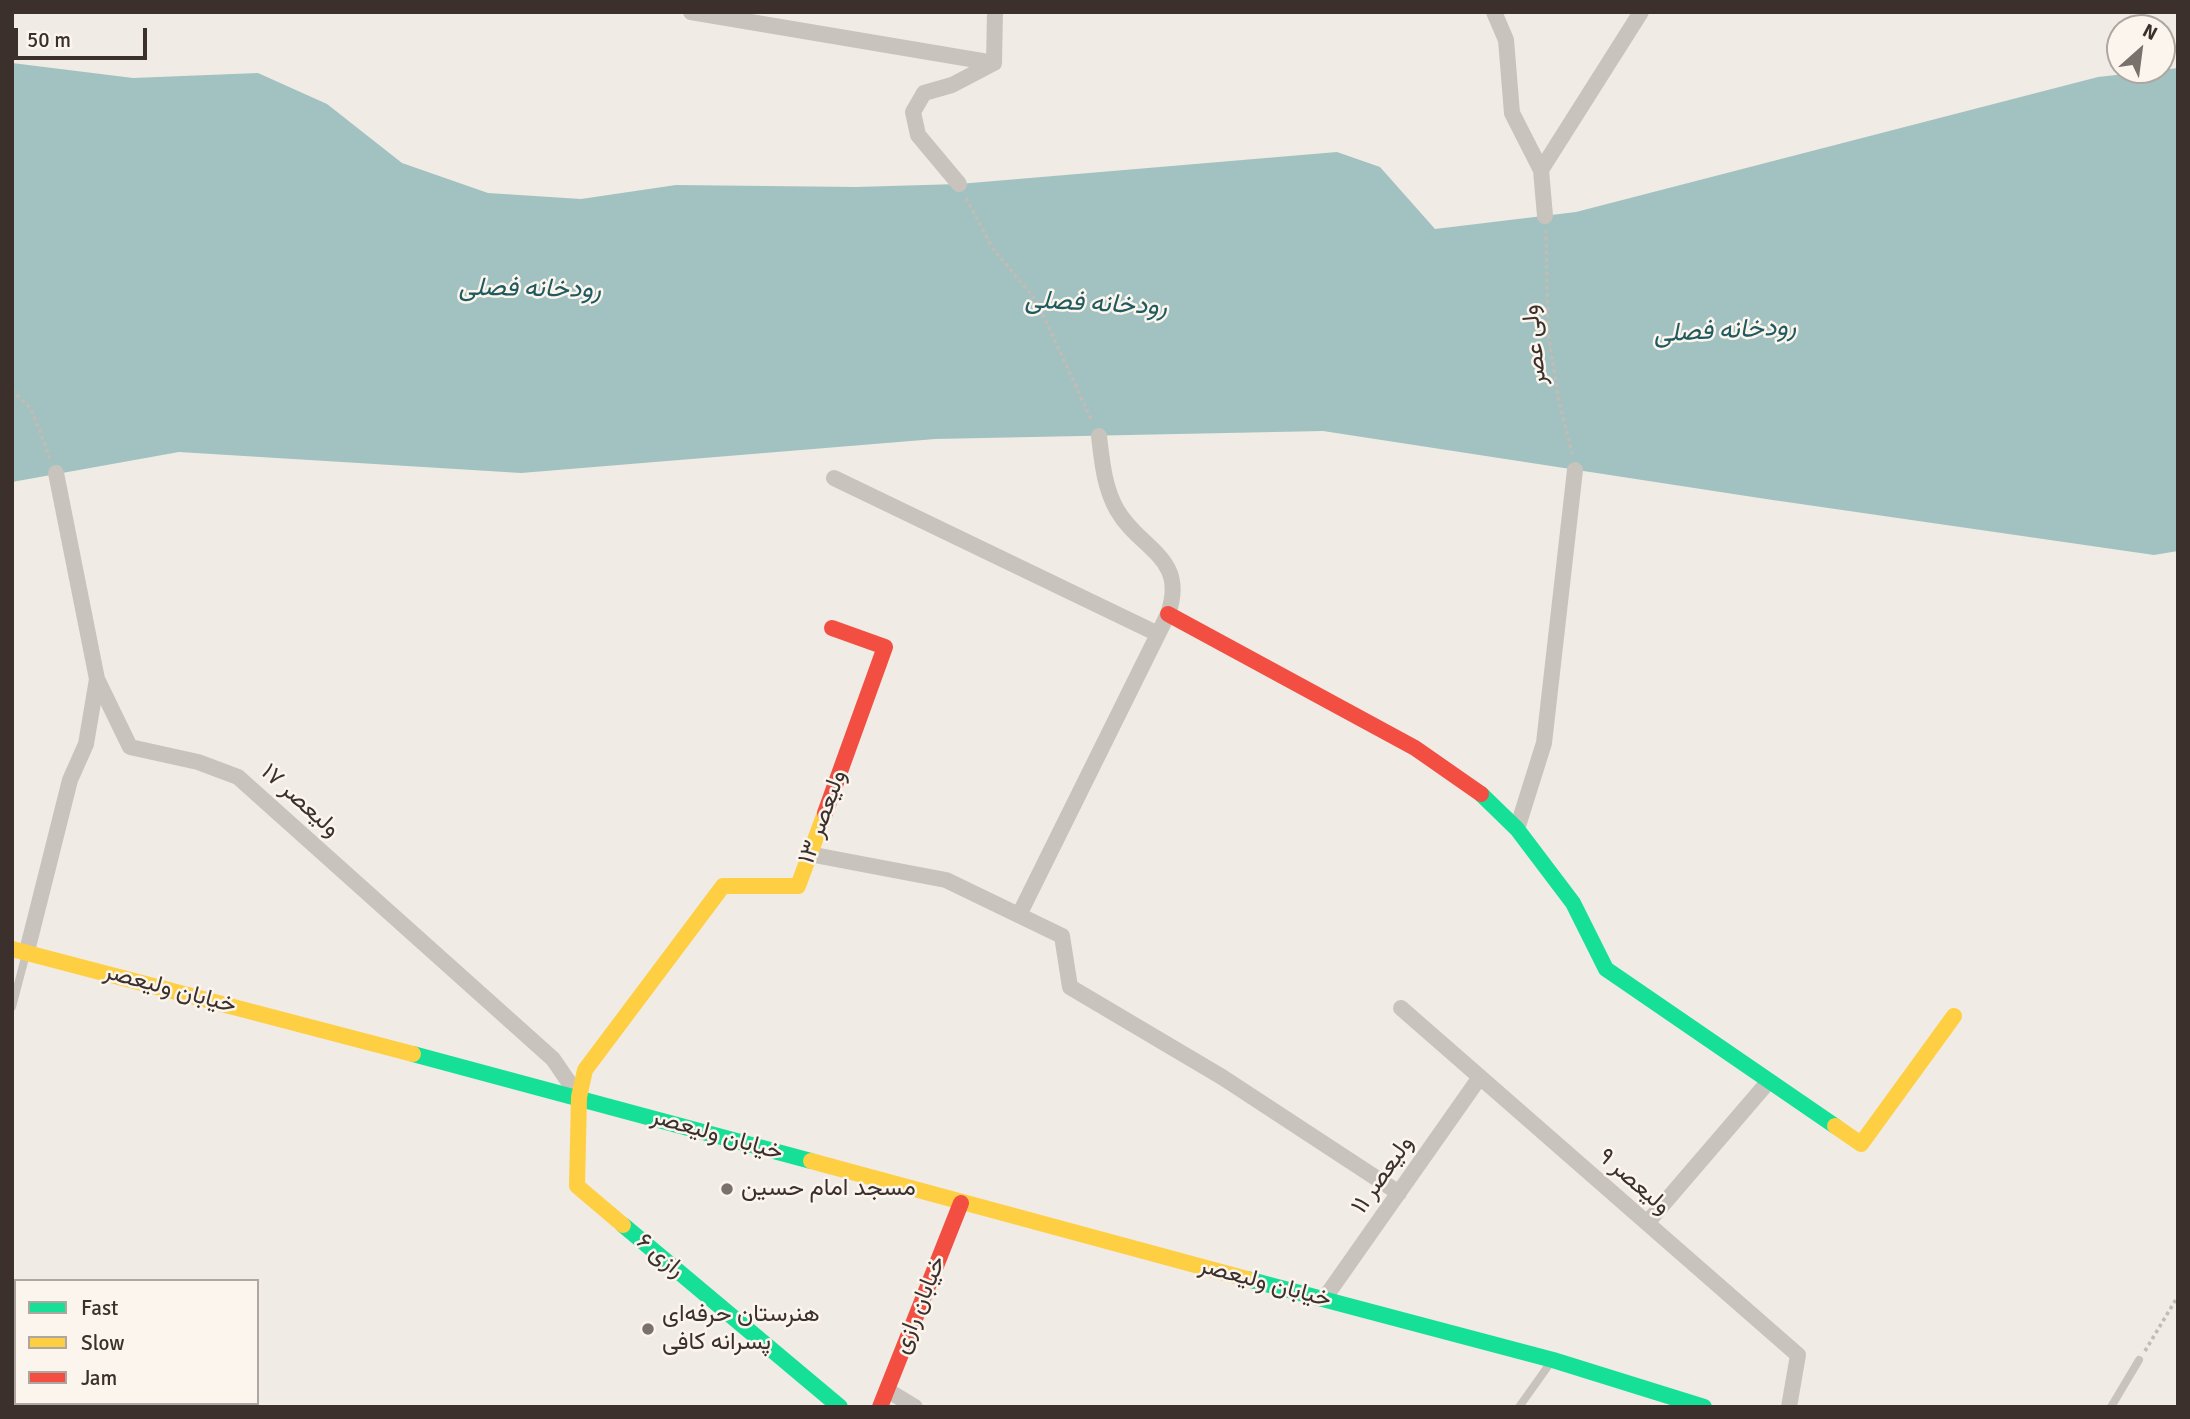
<!DOCTYPE html>
<meta charset="utf-8">
<style>
body{margin:0}
#map{position:relative;width:2190px;height:1419px;overflow:hidden;background:#f0ebe5;font-family:Signika,sans-serif}
canvas{display:block}
.frame{position:absolute;inset:0;border:14px solid #3b302b;pointer-events:none}
.legend{position:absolute;left:14px;top:1279px;width:245px;height:126px;box-sizing:border-box;background:#fbf5ee;border:2px solid #aea6a0;margin:0;padding:9px 12px;list-style:none;font-size:21px;color:#3b302b}
.legend li{display:flex;align-items:center;gap:14px;height:35px}
.legend b{width:35px;border:2px solid #aea6a0}
.north{position:absolute;left:2106px;top:14px;width:70px;height:70px;box-sizing:border-box;background:#fbf5ee;border:2px solid #aea6a0;border-radius:50%;rotate:28deg;font-size:19px;font-weight:700;line-height:28px;text-align:center;color:#3b302b}
.north::after{content:'';display:block;margin:auto;width:24px;height:32px;background:#7a716c;clip-path:polygon(50% 0,100% 100%,50% 72%,0 100%)}
.scale{position:absolute;left:14px;top:28px;width:133px;height:32px;box-sizing:border-box;border:4px solid #3b302b;border-top:0;padding-left:9px;font-size:21px;line-height:24px;white-space:nowrap;color:#3b302b;-webkit-text-stroke:5px #fbf5ee;paint-order:stroke}
</style>
<div id="map">
<canvas width="2190" height="1419"></canvas>
<div class="frame"></div>
<ul class="legend">
<li><b style="height:9px;background:#16e098"></b>Fast</li>
<li><b style="height:9px;background:#ffcf43"></b>Slow</li>
<li><b style="height:9px;background:#f24e42"></b>Jam</li>
</ul>
<div class="north">N</div>
<div class="scale">50 m</div>
</div>
<script>
const c = document.querySelector('canvas').getContext('2d');
c.lineJoin = 'round';
function paint(path, color) { c.fillStyle = color; c.fill(path, 'evenodd'); }
function strokePath(path, color, width, dash) { c.strokeStyle = color; c.lineWidth = width; c.lineCap = dash ? 'butt' : 'round'; c.setLineDash(dash || []); c.stroke(path); }
function write(font, color, halo, rows, align = 'center') {
  c.font = font + ' Signika,Vazirmatn,sans-serif'; c.lineWidth = 5; c.setLineDash([]); c.textBaseline = 'middle'; c.strokeStyle = halo; c.fillStyle = color; for (const [text, x, y, turn = 0] of rows) {
    c.save(); c.translate(x, y); c.rotate((+turn || 0) * Math.PI / 180); c.textAlign = isNaN(turn) ? turn : align; if (halo) c.strokeText(text, 0, 0); c.fillText(text, 0, 0); c.restore();
  }
}
paint(new Path2D(`
 M 12,63 L 133,78 L 258,73 L 327,104 L 402,163 L 488,193 L 581,199 L 676,185 L 856,187 L 959,184 L 1337,152 L 1380,167 L 1435,229 L 1576,212 L 2098,77 L 2178,68 L 2178,551 L 2154,555 L 1766,499 L 1323,431 L 935,439 L 521,473 L 179,452 L 12,482 Z`), '#a1c2c1');
strokePath(new Path2D(`
 M 966,198 L 993,249 L 1036,300 L 1092,421
 M 1546,230 L 1548,332 L 1559,401 L 1572,454
 M 12,390 L 31,409 L 50,458
 M 2145,1351 L 2178,1296`), '#c2bbb6', 3.5, [3.5, 3.5]);
strokePath(new Path2D(`
 M 12,1007 L 26,954
 M 1519,1407 L 1551,1362
 M 2111,1407 L 2139,1360`), '#c9c3be', 8);
strokePath(new Path2D(`
 M 691,12 L 994,63
 M 1494,12 L 1506,40 L 1512,113 L 1541,170
 M 959,184 L 918,135 L 913,112 L 924,93 L 952,85 L 994,63 L 995,12
 M 1545,216 L 1541,170 L 1641,12
 M 56,473 L 97,679
 M 834,478 L 1158,634
 M 1517,829 L 1544,743 L 1575,470
 M 809,854 L 946,880 L 1062,936 L 1070,987 L 1222,1077 L 1399,1193
 M 1019,915 L 1168,614 C 1188,557 1140,550 1117,510 C 1104,487 1102,461 1099,436
 M 27,951 L 70,780 L 86,744 L 97,679 L 130,747 L 198,762 L 238,777 L 553,1059 L 579,1097
 M 1401,1008 L 1798,1355 L 1789,1407
 M 1647,1223 L 1769,1081
 M 1324,1299 L 1480,1077
 M 887,1390 L 915,1407`), '#c9c3be', 16);
strokePath(new Path2D(`
 M 1481,794 L 1517,829 L 1573,903 L 1606,969 L 1835,1126
 M 413,1054 L 811,1161
 M 623,1225 L 840,1407
 M 1247,1279 L 1553,1360 L 1704,1407`), '#16e098', 16);
strokePath(new Path2D(`
 M 12,949 L 413,1054
 M 1835,1126 L 1861,1144 L 1954,1016
 M 811,1161 L 1247,1279
 M 623,1225 L 577,1186 L 579,1097 L 585,1070 L 723,886 L 798,886 L 825,813`), '#ffcf43', 16);
strokePath(new Path2D(`
 M 1168,614 L 1415,748 L 1481,794
 M 825,813 L 885,647 L 832,628
 M 880,1407 L 961,1203`), '#f24e42', 16);
for (const [x, y, r, color] of [
 [727,1189,7,"#7a716c"],
 [648,1329,7,"#7a716c"]
]) { const dot = new Path2D(); dot.arc(x, y, r, 0, 2 * Math.PI); c.fillStyle = color; c.fill(dot); strokePath(dot, '#fbf5ee', 2.5); }
write('24px', '#3b302b', '#fbf5ee', [
 ["ولی عصر",1535,345,-96],
 ["ولیعصر ۱۷",300,801,42],
 ["ولیعصر ۱۳",823,817,-70],
 ["خیابان ولیعصر",170,989,15],
 ["خیابان ولیعصر",717,1135,16],
 ["ولیعصر ۱۱",1383,1175,-55],
 ["ولیعصر ۹",1634,1182,41],
 ["رازی ۶",660,1256,40],
 ["خیابان ولیعصر",1265,1283,15],
 ["خیابان رازی",920,1305,-68]
]);
write('24px', '#3b302b', '#fbf5ee', [
 ["مسجد امام حسین",741,1189],
 ["هنرستان حرفه‌ای",662,1315],
 ["پسرانه کافی",662,1343]
], 'left');
write('italic 26px', '#1f5a5e', '#fbf5ee', [
 ["رودخانه فصلی",530,289,1],
 ["رودخانه فصلی",1096,304,3],
 ["رودخانه فصلی",1725,331,-3]
]);
</script>
